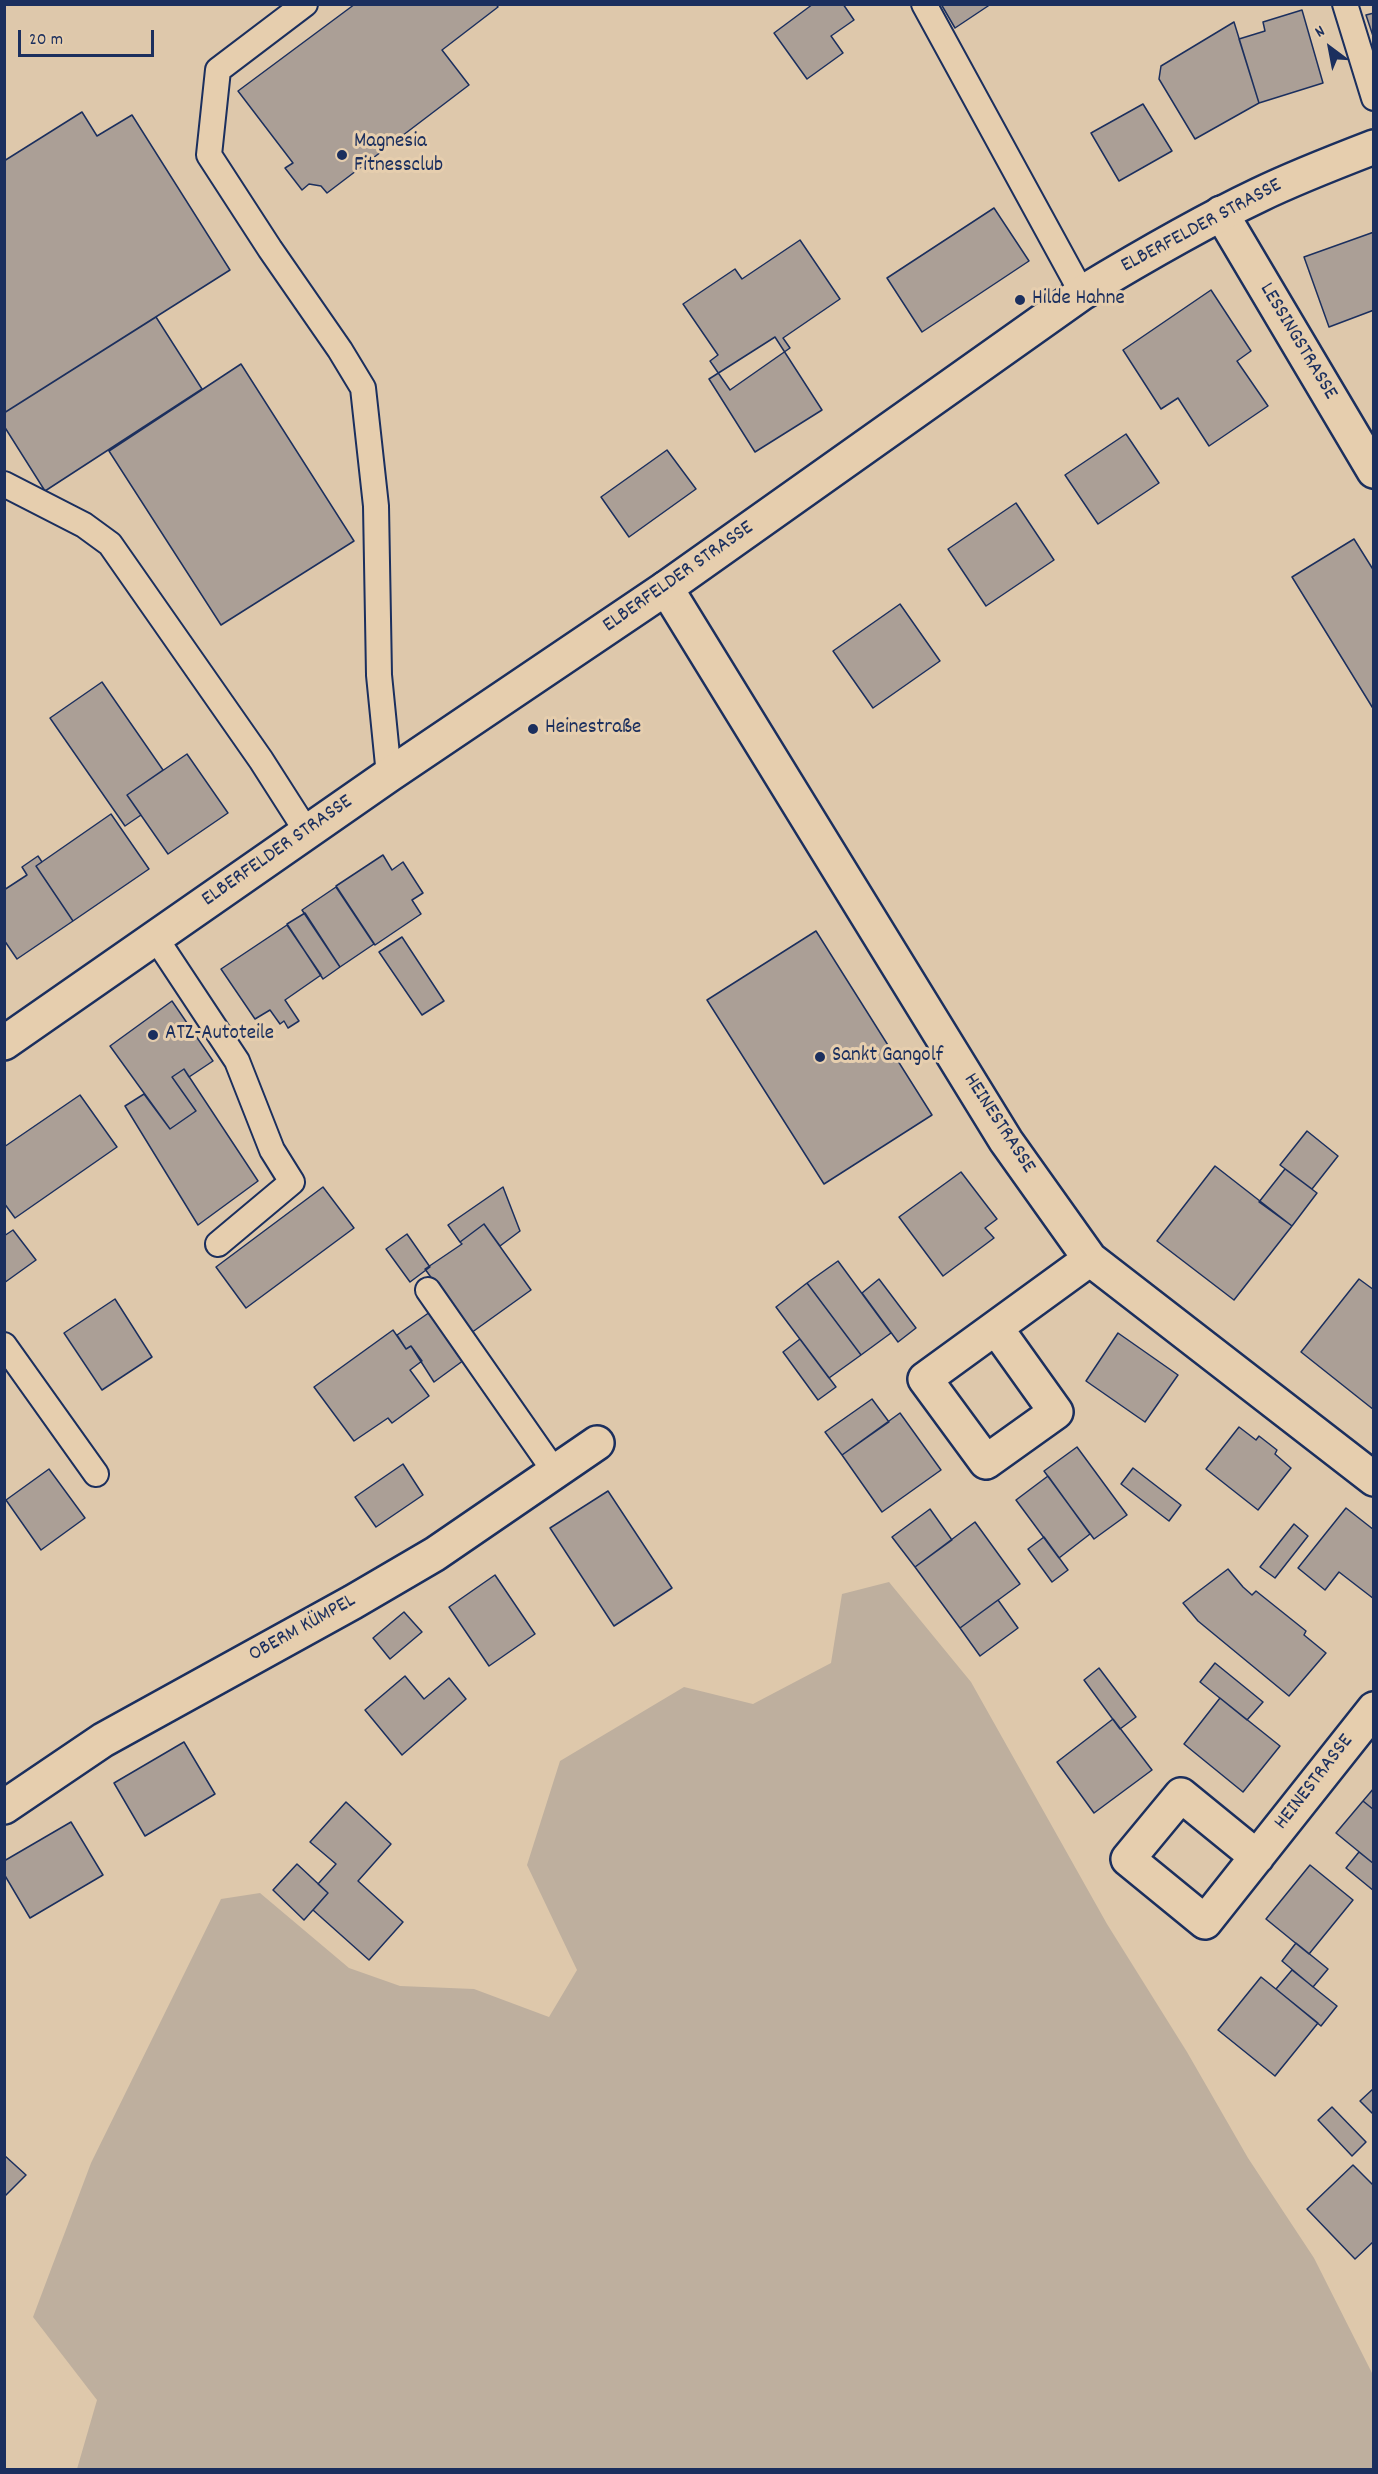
<!DOCTYPE html>
<meta charset="utf-8">
<style>
body{margin:0}
#map{position:relative;width:1378px;height:2474px;overflow:hidden;background:#dec8ab;font-family:Dekko,sans-serif}
canvas{display:block}
.frame{position:absolute;inset:0;border:6px solid #1b2f5e;pointer-events:none}
.north{position:absolute;left:1300px;top:18px;width:60px;height:60px;-webkit-text-stroke:4px #e6ceae;paint-order:stroke;rotate:328deg;font-size:16px;font-weight:700;line-height:24px;text-align:center;color:#1b2f5e}
.north::after{content:'';display:block;margin:auto;width:21px;height:27px;background:#1b2f5e;clip-path:polygon(50% 0,100% 100%,50% 72%,0 100%)}
.scale{position:absolute;left:18px;top:30px;width:136px;height:27px;box-sizing:border-box;border:3px solid #1b2f5e;border-top:0;padding-left:8px;font-size:18px;line-height:21px;white-space:nowrap;color:#1b2f5e;-webkit-text-stroke:4px #e6ceae;paint-order:stroke}
</style>
<div id="map">
<canvas width="1378" height="2474"></canvas>
<div class="frame"></div>
<div class="north">N</div>
<div class="scale">20 m</div>
</div>
<script>
const c = document.querySelector('canvas').getContext('2d');
c.lineJoin = 'round';
function paint(path, color) { c.fillStyle = color; c.fill(path, 'evenodd'); }
function strokePath(path, color, width, dash) { c.strokeStyle = color; c.lineWidth = width; c.lineCap = dash ? 'butt' : 'round'; c.setLineDash(dash || []); c.stroke(path); }
function write(font, color, halo, rows, align = 'center') {
  c.font = font + ' Dekko,sans-serif'; c.lineWidth = 6; c.setLineDash([]); c.textBaseline = 'middle'; c.strokeStyle = halo; c.fillStyle = color; for (const [text, x, y, turn = 0] of rows) {
    c.save(); c.translate(x, y); c.rotate((+turn || 0) * Math.PI / 180); c.textAlign = isNaN(turn) ? turn : align; if (halo) c.strokeText(text, 0, 0); c.fillText(text, 0, 0); c.restore();
  }
}
paint(new Path2D(`
 M 889,1582 L 971,1682 L 1107,1924 L 1187,2052 L 1248,2158 L 1314,2258 L 1373,2375 L 1373,2469 L 77,2469 L 97,2400 L 33,2317 L 91,2163 L 221,1899 L 260,1893 L 349,1968 L 400,1986 L 474,1989 L 549,2017 L 577,1970 L 527,1865 L 560,1761 L 684,1687 L 753,1704 L 831,1663 L 842,1594 Z`), '#beaf9e');
const building = new Path2D(`
 M 355,4 L 496,4 L 498,7 L 442,50 L 469,85 L 327,193 L 321,186 L 309,184 L 302,190 L 285,168 L 293,163 L 238,91 Z
 M 813,4 L 843,4 L 854,20 L 831,36 L 843,53 L 807,79 L 774,33 Z
 M 941,4 L 991,4 L 955,28 Z
 M 1302,10 L 1323,83 L 1259,103 L 1239,39 L 1265,31 L 1263,22 Z
 M 1374,13 L 1374,39 L 1366,15 Z
 M 1234,22 L 1259,103 L 1195,139 L 1159,79 L 1161,66 Z
 M 1143,104 L 1172,151 L 1119,181 L 1091,133 Z
 M 82,112 L 97,136 L 132,115 L 230,270 L 4,413 L 4,161 Z
 M 994,208 L 1029,261 L 922,332 L 887,278 Z
 M 1374,232 L 1374,310 L 1329,327 L 1304,257 Z
 M 800,240 L 840,299 L 783,338 L 790,348 L 730,390 L 710,361 L 718,355 L 683,304 L 735,269 L 742,279 Z
 M 1211,290 L 1251,351 L 1237,361 L 1268,406 L 1209,446 L 1178,398 L 1161,409 L 1123,350 Z
 M 156,317 L 202,389 L 45,491 L 4,426 L 4,413 Z
 M 775,337 L 822,410 L 755,452 L 709,379 Z
 M 241,364 L 354,541 L 221,625 L 109,451 Z
 M 1126,434 L 1159,483 L 1098,524 L 1065,475 Z
 M 667,450 L 696,489 L 629,537 L 601,497 Z
 M 1016,503 L 1054,560 L 986,606 L 948,549 Z
 M 1354,539 L 1374,571 L 1374,710 L 1292,577 Z
 M 900,604 L 940,661 L 873,708 L 833,651 Z
 M 102,682 L 163,770 L 127,795 L 141,815 L 125,826 L 50,718 Z
 M 187,754 L 228,813 L 168,854 L 127,795 Z
 M 111,814 L 149,869 L 73,921 L 36,866 Z
 M 383,855 L 392,870 L 403,862 L 423,893 L 412,900 L 421,914 L 375,945 L 336,886 Z
 M 38,856 L 42,862 L 36,866 L 73,921 L 17,959 L 4,940 L 4,890 L 27,875 L 22,867 Z
 M 336,887 L 374,944 L 340,967 L 302,910 Z
 M 305,913 L 340,967 L 323,979 L 287,924 Z
 M 287,925 L 321,975 L 285,1000 L 299,1021 L 288,1028 L 284,1021 L 280,1024 L 270,1010 L 255,1019 L 221,969 Z
 M 816,931 L 932,1115 L 824,1184 L 707,1000 Z
 M 402,937 L 444,1001 L 422,1015 L 379,952 Z
 M 172,1001 L 213,1061 L 189,1077 L 184,1069 L 172,1077 L 196,1111 L 170,1129 L 110,1046 Z
 M 184,1069 L 258,1181 L 198,1225 L 125,1106 L 144,1094 L 170,1129 L 196,1111 L 172,1077 Z
 M 80,1095 L 117,1147 L 15,1218 L 4,1203 L 4,1147 Z
 M 1307,1131 L 1338,1156 L 1312,1189 L 1280,1165 Z
 M 1215,1166 L 1292,1226 L 1234,1300 L 1157,1241 Z
 M 1285,1169 L 1317,1193 L 1292,1226 L 1259,1202 Z
 M 961,1172 L 997,1219 L 985,1228 L 994,1238 L 943,1276 L 899,1217 Z
 M 323,1187 L 354,1228 L 246,1308 L 216,1267 Z
 M 503,1187 L 520,1231 L 500,1246 L 484,1224 L 460,1242 L 448,1225 Z
 M 484,1224 L 531,1290 L 471,1333 L 425,1269 L 462,1244 L 460,1242 Z
 M 13,1230 L 36,1260 L 4,1283 L 4,1236 Z
 M 407,1234 L 430,1267 L 410,1282 L 386,1249 Z
 M 838,1261 L 891,1333 L 861,1355 L 807,1283 Z
 M 879,1279 L 916,1328 L 898,1342 L 862,1293 Z
 M 1359,1279 L 1374,1290 L 1374,1410 L 1301,1352 Z
 M 807,1283 L 861,1355 L 829,1378 L 776,1307 Z
 M 115,1299 L 152,1357 L 102,1390 L 64,1333 Z
 M 430,1312 L 464,1360 L 434,1382 L 411,1346 L 406,1349 L 397,1335 Z
 M 393,1330 L 406,1349 L 411,1346 L 422,1361 L 410,1370 L 429,1396 L 392,1423 L 388,1418 L 354,1441 L 314,1387 Z
 M 1118,1333 L 1178,1375 L 1145,1422 L 1086,1381 Z
 M 800,1339 L 836,1387 L 818,1400 L 783,1352 Z
 M 872,1399 L 889,1422 L 842,1455 L 825,1432 Z
 M 900,1413 L 941,1470 L 882,1512 L 842,1455 Z
 M 1239,1427 L 1256,1440 L 1259,1436 L 1277,1450 L 1275,1454 L 1291,1468 L 1258,1510 L 1206,1469 Z
 M 1077,1447 L 1127,1515 L 1094,1539 L 1044,1471 Z
 M 403,1464 L 423,1495 L 376,1527 L 355,1497 Z
 M 1133,1468 L 1181,1505 L 1169,1521 L 1121,1484 Z
 M 49,1469 L 85,1518 L 41,1550 L 6,1500 Z
 M 1048,1476 L 1090,1534 L 1059,1558 L 1016,1500 Z
 M 608,1491 L 672,1588 L 614,1626 L 550,1528 Z
 M 1346,1508 L 1374,1530 L 1374,1599 L 1339,1572 L 1325,1590 L 1298,1568 Z
 M 930,1509 L 952,1540 L 915,1567 L 892,1537 Z
 M 975,1522 L 1020,1584 L 960,1628 L 915,1567 Z
 M 1294,1524 L 1308,1536 L 1275,1578 L 1260,1567 Z
 M 1044,1537 L 1068,1570 L 1052,1582 L 1028,1549 Z
 M 1228,1569 L 1243,1587 L 1252,1595 L 1256,1591 L 1306,1631 L 1304,1635 L 1326,1653 L 1289,1696 L 1198,1621 L 1183,1603 Z
 M 495,1575 L 535,1634 L 489,1666 L 449,1607 Z
 M 998,1600 L 1018,1628 L 980,1656 L 960,1628 Z
 M 404,1612 L 422,1632 L 390,1659 L 373,1638 Z
 M 1215,1663 L 1263,1702 L 1247,1720 L 1200,1682 Z
 M 1099,1668 L 1136,1717 L 1120,1729 L 1084,1680 Z
 M 405,1676 L 424,1699 L 449,1678 L 466,1699 L 402,1755 L 365,1710 Z
 M 1220,1698 L 1280,1746 L 1243,1792 L 1184,1744 Z
 M 1113,1719 L 1152,1770 L 1094,1813 L 1057,1762 Z
 M 184,1742 L 215,1794 L 145,1836 L 114,1783 Z
 M 1374,1788 L 1374,1810 L 1363,1801 Z
 M 1363,1801 L 1374,1810 L 1374,1864 L 1336,1833 Z
 M 346,1802 L 391,1844 L 358,1881 L 403,1922 L 369,1960 L 313,1910 L 328,1893 L 318,1884 L 336,1864 L 310,1842 Z
 M 71,1822 L 103,1875 L 30,1918 L 4,1874 L 4,1861 Z
 M 1359,1852 L 1374,1864 L 1374,1891 L 1346,1868 Z
 M 297,1864 L 328,1893 L 304,1920 L 273,1890 Z
 M 1310,1865 L 1353,1900 L 1309,1954 L 1266,1919 Z
 M 1296,1943 L 1328,1969 L 1313,1987 L 1282,1961 Z
 M 1292,1970 L 1337,2006 L 1321,2026 L 1276,1989 Z
 M 1261,1977 L 1318,2023 L 1275,2076 L 1218,2030 Z
 M 1374,2088 L 1374,2115 L 1360,2101 Z
 M 1332,2107 L 1366,2142 L 1352,2156 L 1318,2120 Z
 M 4,2155 L 26,2175 L 4,2197 Z
 M 1353,2165 L 1374,2186 L 1374,2241 L 1355,2259 L 1307,2209 Z`);
paint(building, '#ab9f96');
strokePath(building, '#1b2f5e', 1.5);
const lane = new Path2D(`
 M 305,4 L 218,70 L 209,155 L 270,249 L 340,350 L 363,388 L 376,506 L 379,675 L 389,775
 M 924,4 L 1082,293
 M 1345,4 L 1374,98
 M 4,484 L 84,525 L 110,544 L 261,760 L 307,832
 M 155,937 L 237,1061 L 272,1150 L 292,1182 L 218,1244
 M 428,1290 L 555,1472
 M 4,1345 L 96,1474`);
const street = new Path2D(`
 M 1221,213 L 1374,471
 M 666,588 L 1006,1141 L 1090,1259 L 1374,1479
 M 996,1328 L 1056,1412 L 986,1462 L 925,1379 L 1090,1259
 M 4,1807 L 103,1740 L 353,1602 L 435,1554 L 597,1443
 M 1257,1857 L 1181,1795 L 1128,1859 L 1205,1922 L 1374,1709`);
const primary = new Path2D(`
 M 4,1043 L 389,775 L 666,588 L 1082,293 C 1140,258 1198,224 1259,195 C 1296,177 1335,162 1374,147`);
strokePath(lane, '#1b2f5e', 28);
strokePath(street, '#1b2f5e', 38);
strokePath(primary, '#1b2f5e', 38);
strokePath(lane, '#e6ceae', 24);
strokePath(street, '#e6ceae', 33);
strokePath(primary, '#e6ceae', 33);
for (const [x, y, r, color] of [
 [342,155,6,"#1b2f5e"],
 [1020,300,6,"#1b2f5e"],
 [533,729,6,"#1b2f5e"],
 [153,1035,6,"#1b2f5e"],
 [820,1057,6,"#1b2f5e"]
]) { const dot = new Path2D(); dot.arc(x, y, r, 0, 2 * Math.PI); c.fillStyle = color; c.fill(dot); strokePath(dot, '#e6ceae', 2); }
write('21px', '#1b2f5e', '#e6ceae', [
 ["Magnesia",354,143],
 ["Fitnessclub",354,167],
 ["Hilde Hahne",1032,300],
 ["Heinestraße",545,729],
 ["ATZ-Autoteile",165,1035],
 ["Sankt Gangolf",832,1057]
], 'left');
write('21px', '#1b2f5e', '#e6ceae', [
 ["ELBERFELDER STRASSE",1202,227,-28],
 ["LESSINGSTRASSE",1297,342,59],
 ["ELBERFELDER STRASSE",679,578,-35],
 ["ELBERFELDER STRASSE",278,852,-35],
 ["HEINESTRASSE",998,1124,57],
 ["OBERM KÜMPEL",303,1629,-29],
 ["HEINESTRASSE",1315,1783,-52]
]);
</script>
